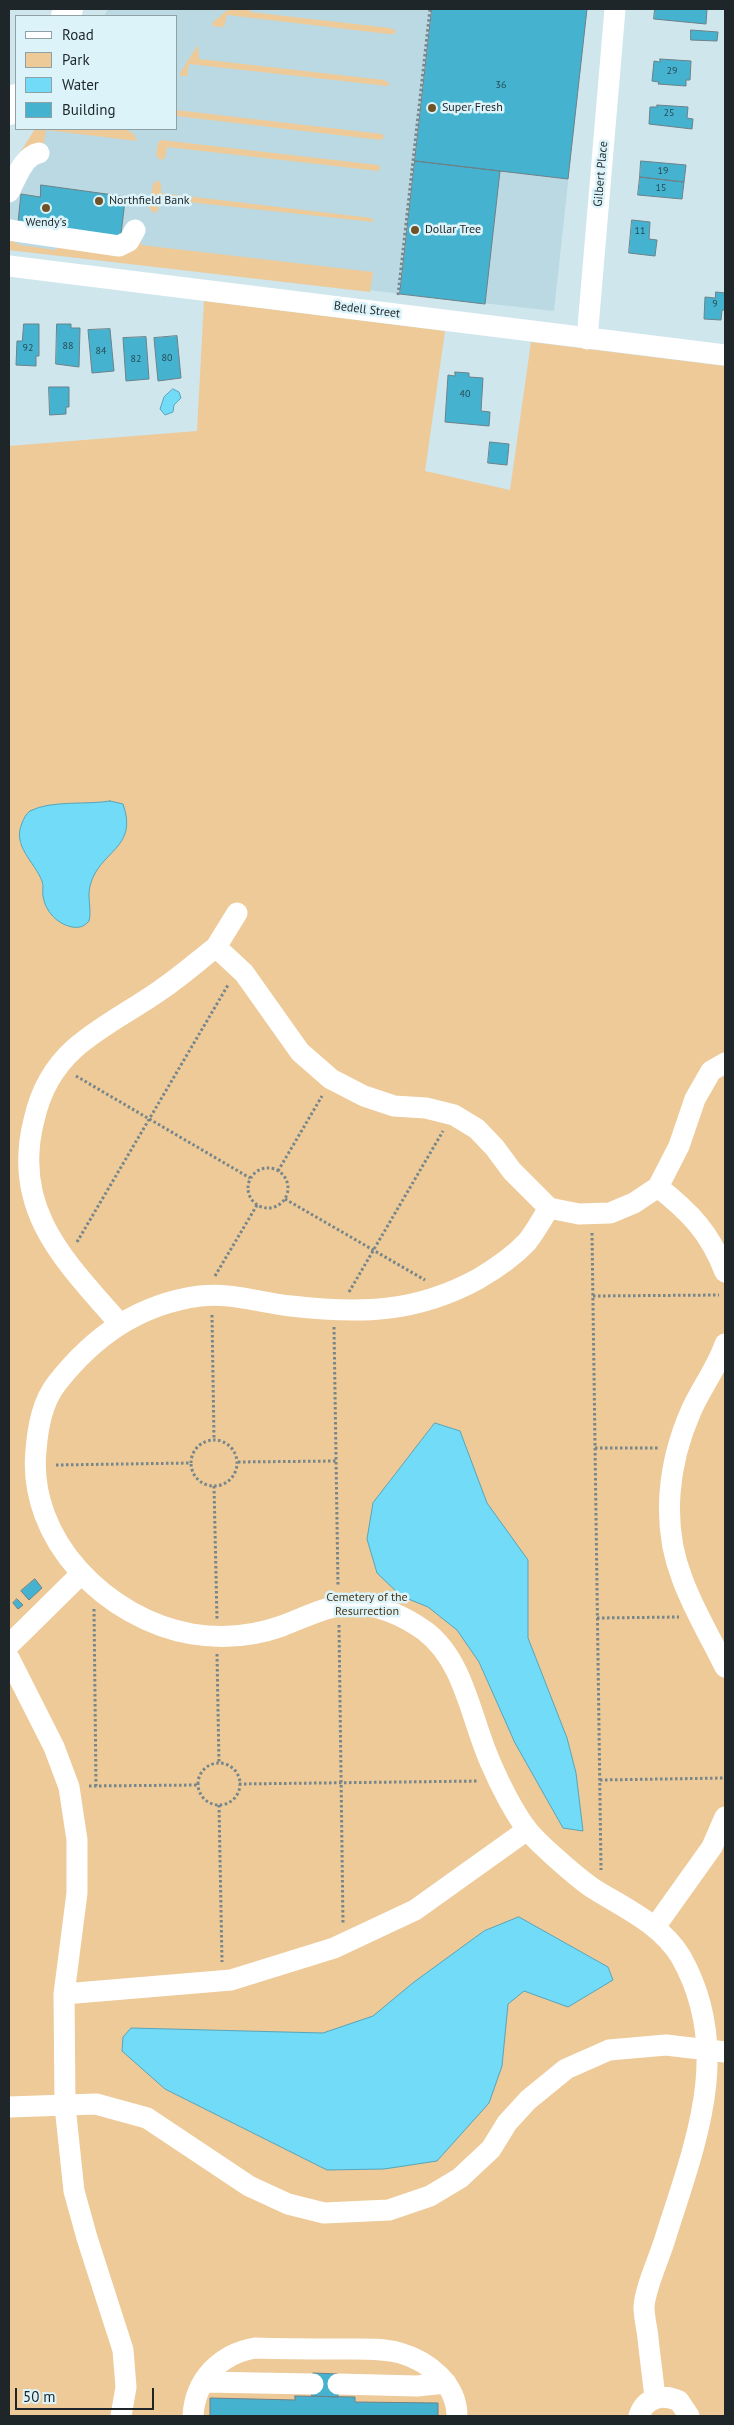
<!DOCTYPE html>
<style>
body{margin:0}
#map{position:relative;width:734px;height:2425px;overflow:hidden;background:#cfe6ed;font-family:"PT Sans",sans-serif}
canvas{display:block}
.frame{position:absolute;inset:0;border:10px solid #1e2629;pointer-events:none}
.legend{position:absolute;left:15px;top:15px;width:162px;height:115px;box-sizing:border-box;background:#dcf3fa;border:1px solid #90a1a6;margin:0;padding:6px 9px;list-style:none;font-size:15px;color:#1e2629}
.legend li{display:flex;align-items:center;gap:10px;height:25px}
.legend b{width:25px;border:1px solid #90a1a6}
.scale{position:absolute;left:15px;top:2388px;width:139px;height:22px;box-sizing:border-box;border:2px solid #1e2629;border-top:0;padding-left:6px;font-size:15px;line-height:18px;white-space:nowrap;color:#1e2629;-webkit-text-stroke:4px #dcf3fa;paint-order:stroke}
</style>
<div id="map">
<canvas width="734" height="2425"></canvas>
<div class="frame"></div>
<ul class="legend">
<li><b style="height:6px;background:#fff"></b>Road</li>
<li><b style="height:14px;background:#edca98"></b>Park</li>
<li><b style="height:14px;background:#71dbf8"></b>Water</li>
<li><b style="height:14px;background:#45b3cf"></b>Building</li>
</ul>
<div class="scale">50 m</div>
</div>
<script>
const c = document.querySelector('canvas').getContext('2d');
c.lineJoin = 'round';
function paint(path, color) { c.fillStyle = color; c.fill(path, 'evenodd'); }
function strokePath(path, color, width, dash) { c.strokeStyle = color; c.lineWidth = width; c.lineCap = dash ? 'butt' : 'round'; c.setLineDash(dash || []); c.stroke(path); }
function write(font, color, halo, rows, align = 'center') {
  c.font = font + ' "PT Sans",sans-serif'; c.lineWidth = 5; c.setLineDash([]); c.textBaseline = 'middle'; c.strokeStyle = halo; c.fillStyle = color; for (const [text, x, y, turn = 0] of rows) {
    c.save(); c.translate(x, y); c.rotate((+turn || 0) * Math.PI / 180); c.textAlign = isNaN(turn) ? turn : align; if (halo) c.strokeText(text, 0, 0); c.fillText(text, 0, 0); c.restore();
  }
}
paint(new Path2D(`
 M 108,9 L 587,9 L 554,311 L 9,250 L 9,170 L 35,129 L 176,129 L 176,16 L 104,16 Z`), '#bbd9e3');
paint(new Path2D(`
 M 229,9 L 250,9 L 250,12 L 390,28 L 396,31 L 394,34 L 389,34 L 227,15 L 224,27 L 212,26 L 213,22 Z
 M 198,45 L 199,59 L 384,80 L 390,84 L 388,86 L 189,64 L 187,76 L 180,76 L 180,73 Z
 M 176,110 L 382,134 L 384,137 L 381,140 L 176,116 Z
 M 35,129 L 125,129 L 134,134 L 137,141 L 46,130 L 44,143 L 9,170 Z
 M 161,140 L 378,165 L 380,167 L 379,171 L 167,147 L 165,158 L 160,160 L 156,155 L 158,143 Z
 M 157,180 L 161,184 L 161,193 L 371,218 L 374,222 L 160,199 L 158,211 L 154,213 L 149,208 L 153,184 Z
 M 142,234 L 141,245 L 373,272 L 370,292 L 9,250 L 9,239 L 20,245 L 55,250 L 60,246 Z
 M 204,301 L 445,331 L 425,471 L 510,490 L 531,342 L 725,366 L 725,2416 L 9,2416 L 9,446 L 197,431 Z`), '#edca98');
const water = new Path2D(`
 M 173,389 L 179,392 L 181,398 L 174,405 L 173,412 L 165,415 L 160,409 L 164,397 Z
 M 110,801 L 123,804 C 139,849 99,850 90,886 C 87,898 92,910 89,921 C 84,927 79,928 72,927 C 57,924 45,911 43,896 C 42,890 44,886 42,881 C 34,861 12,846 22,823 C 24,818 26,814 30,811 C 51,800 87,805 110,801 Z
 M 435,1423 L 460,1431 L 487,1503 L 528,1560 L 528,1638 L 567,1738 L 576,1773 L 583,1831 L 563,1828 L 515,1743 L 479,1662 L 457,1630 L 428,1607 L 401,1596 L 377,1573 L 367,1539 L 373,1503 Z
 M 519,1917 L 608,1967 L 613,1980 L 568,2007 L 524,1991 L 508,2004 L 502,2066 L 489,2103 L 437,2161 L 384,2169 L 327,2170 L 165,2089 L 122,2051 L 123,2037 L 131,2028 L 323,2033 L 373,2016 L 414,1982 L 484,1931 Z`);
paint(water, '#71dbf8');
strokePath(water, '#58a5ba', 1);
const building = new Path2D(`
 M 432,9 L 587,9 L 568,179 L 415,161 Z
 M 655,9 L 707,9 L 706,24 L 654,19 Z
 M 691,30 L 718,32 L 717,41 L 691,40 Z
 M 660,59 L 691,61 L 690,80 L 686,80 L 686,86 L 658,84 L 659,82 L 652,81 L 654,61 L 660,62 Z
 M 657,105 L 688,107 L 687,118 L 693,119 L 692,129 L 649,124 L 650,107 L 657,107 Z
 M 415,161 L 500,171 L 485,304 L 400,294 Z
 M 641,161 L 686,165 L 684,182 L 640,177 Z
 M 640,177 L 684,182 L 682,199 L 638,195 Z
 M 41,185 L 121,196 L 125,201 L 121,234 L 116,237 L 18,222 L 21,194 L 40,197 Z
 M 632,220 L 650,222 L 649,239 L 657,240 L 655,256 L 629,253 Z
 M 716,292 L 725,293 L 725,310 L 722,310 L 721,320 L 704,319 L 705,297 L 715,298 Z
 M 24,324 L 39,324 L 39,356 L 36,356 L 36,366 L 16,365 L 17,341 L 22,341 Z
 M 57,324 L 71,324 L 71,328 L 80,328 L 79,367 L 56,364 Z
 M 110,329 L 114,371 L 92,373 L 88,330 Z
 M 177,336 L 181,378 L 158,381 L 154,338 Z
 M 146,337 L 149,379 L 126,381 L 123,338 Z
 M 455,372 L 469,373 L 469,377 L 483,378 L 481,411 L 490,412 L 489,426 L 445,422 L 448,375 L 455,376 Z
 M 49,387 L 69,387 L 69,407 L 66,407 L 66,414 L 50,415 Z
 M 490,442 L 509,444 L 507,465 L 488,463 Z
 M 35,1579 L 42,1588 L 29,1600 L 21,1591 Z
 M 17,1599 L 23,1605 L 18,1609 L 13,1603 Z
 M 313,2373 L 338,2374 L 338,2397 L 312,2396 Z
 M 295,2396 L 355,2397 L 355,2402 L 438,2403 L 438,2416 L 210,2416 L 210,2398 L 295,2400 Z`);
paint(building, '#45b3cf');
strokePath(building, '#6d8188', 1);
strokePath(new Path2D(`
 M 398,295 L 430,9
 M 76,1076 L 250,1178
 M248 1188a20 20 0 1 1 40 0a20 20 0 1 1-40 0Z
 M 278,1171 L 322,1096
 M 285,1199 L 425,1280
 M 592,1233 L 601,1870
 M 77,1242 L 228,985
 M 215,1276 L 257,1205
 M 349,1292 L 443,1131
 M 593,1296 L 719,1295
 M 212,1315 L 214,1439
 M 334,1327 L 338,1586
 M191 1463a23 23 0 1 1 46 0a23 23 0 1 1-46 0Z
 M 595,1448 L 659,1448
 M 238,1462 L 336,1461
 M 56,1465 L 190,1463
 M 214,1486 L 217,1619
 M 94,1609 L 96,1786
 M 597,1618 L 679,1617
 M 339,1625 L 343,1924
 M 217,1654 L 219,1764
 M198 1784a21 21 0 1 1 42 0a21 21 0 1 1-42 0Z
 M 600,1780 L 725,1778
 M 239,1784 L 479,1781
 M 89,1786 L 198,1785
 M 219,1805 L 222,1962`), '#76868b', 3, [2.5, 2.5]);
strokePath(new Path2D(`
 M 9,192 C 16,179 23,156 39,153
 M 9,230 L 119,246 L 129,241 L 135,230
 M 9,266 L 725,355
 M 587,339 L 615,9
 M 216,947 L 237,913
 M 658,1187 C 691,1213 710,1233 725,1272
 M 549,1208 C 542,1219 535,1232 527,1242 C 513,1257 495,1269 478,1279 C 416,1313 360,1314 291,1306 C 261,1303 230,1292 200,1296 C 139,1304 94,1336 57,1383 C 42,1402 38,1427 36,1450 C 27,1540 107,1619 192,1634 C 222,1639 254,1636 282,1626 C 303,1618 326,1606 350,1604 C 376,1603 404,1616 425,1631 C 466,1662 471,1722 492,1766 C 500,1785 514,1812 526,1828 C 536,1842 580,1880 594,1889 C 626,1909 661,1924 681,1957 C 734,2051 695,2144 665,2239 C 659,2259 645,2288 644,2307 C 644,2317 647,2328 648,2338 C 650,2358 653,2378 655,2398
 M 119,1323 C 65,1261 11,1210 34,1120 C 40,1093 53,1068 74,1049 C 101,1025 133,1010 162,989 C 181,976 198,961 216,947 L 244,973 L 300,1052 L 331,1079 L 364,1096 L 394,1106 L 426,1108 L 454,1115 L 477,1129 L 495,1148 L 512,1171 L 549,1208 L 579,1214 L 610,1213 L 634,1203 L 658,1187 L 679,1146 L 695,1099 L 711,1071 L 725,1063
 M 725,1344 C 717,1368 701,1388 691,1411 C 668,1463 661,1524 682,1578 C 693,1609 711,1638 725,1667
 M 9,1645 L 80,1575
 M 9,1658 L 54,1747 L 69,1787 L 77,1840 L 77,1893 L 64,1994 L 65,2106 L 74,2191 L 87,2238 L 123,2350 L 126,2387 L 121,2416
 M 655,1927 L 712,1847 L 725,1817
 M 64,1994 L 231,1980 L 334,1948 L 415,1910 L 527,1830
 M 9,2107 L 96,2104 L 147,2118 L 249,2186 L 288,2204 L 324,2213 L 389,2210 L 430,2196 L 460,2178 L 491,2149 L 507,2123 L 528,2100 L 566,2069 L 609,2050 L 666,2045 L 725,2052
 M 203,2382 L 313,2384
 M 338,2384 L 417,2386 L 446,2383
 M 193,2416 C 195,2380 220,2354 255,2348 C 284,2349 314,2349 343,2349 C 362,2349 382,2348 400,2353 C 429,2361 457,2385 457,2416
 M 639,2416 C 645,2398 662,2393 679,2401 L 689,2416`), '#fff', 21);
strokePath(new Path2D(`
 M 65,16 L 69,9
 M 9,111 L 16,98`), '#fff', 28);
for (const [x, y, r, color] of [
 [432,108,5,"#6f5326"],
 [99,201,5,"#6f5326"],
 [46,208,5,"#6f5326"],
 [415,230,5,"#6f5326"]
]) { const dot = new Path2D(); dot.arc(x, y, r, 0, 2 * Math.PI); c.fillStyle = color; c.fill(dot); strokePath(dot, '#dcf3fa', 2); }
write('10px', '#284952', null, [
 ["29",672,71],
 ["36",501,85],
 ["25",669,113],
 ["19",663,171],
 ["15",661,188],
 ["11",640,231],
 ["9",715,304],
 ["88",68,346],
 ["92",28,348],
 ["84",101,351],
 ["80",167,358],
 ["82",136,359],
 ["40",465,394]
]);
write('12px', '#1e2629', '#dcf3fa', [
 ["Super Fresh",442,108],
 ["Northfield Bank",109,201],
 ["Wendy's",46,223,"center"],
 ["Dollar Tree",425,230]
], 'left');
write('12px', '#1e2629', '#dcf3fa', [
 ["Gilbert Place",601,174,-85],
 ["Bedell Street",367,310,7]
]);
write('12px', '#4c3818', '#dcf3fa', [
 ["Cemetery of the",367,1598],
 ["Resurrection",367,1612]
]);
</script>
